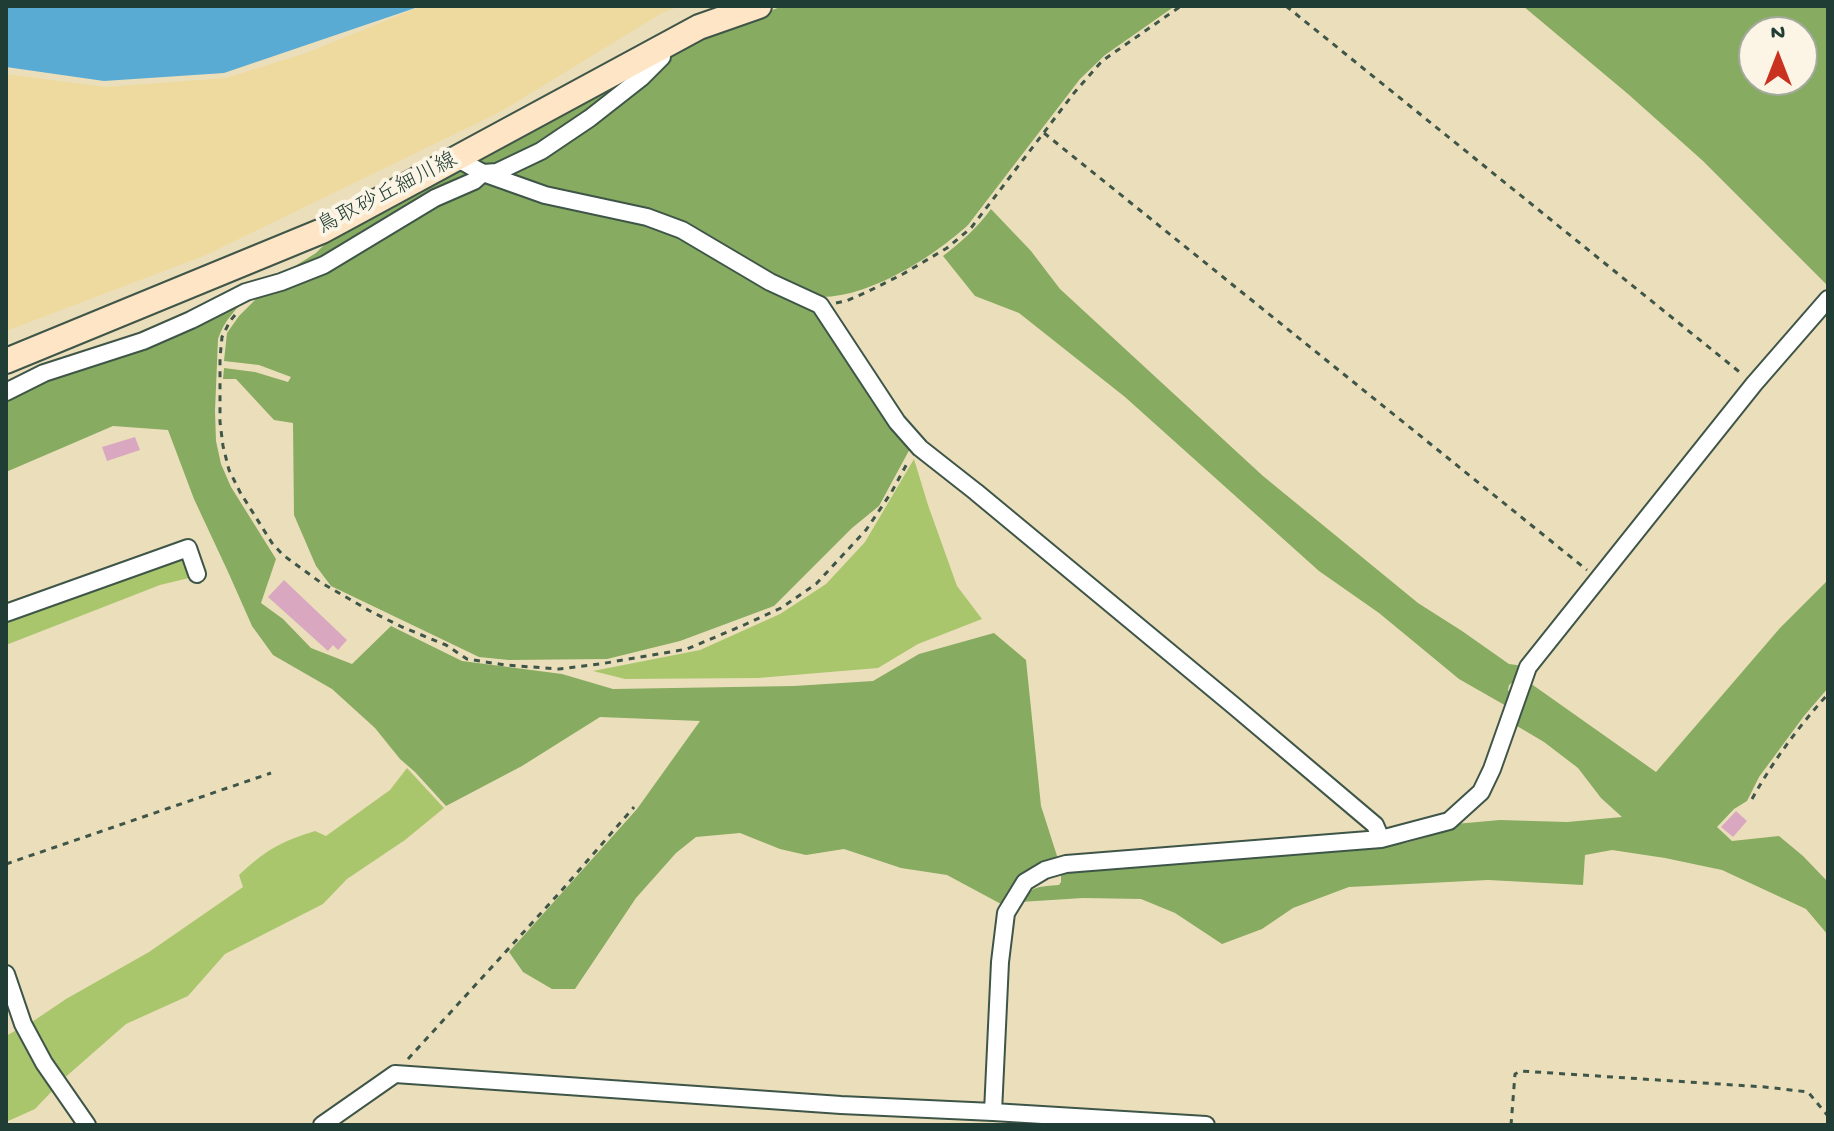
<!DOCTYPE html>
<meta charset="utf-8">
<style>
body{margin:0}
#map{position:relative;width:1834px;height:1131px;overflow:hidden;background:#ebdfbb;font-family:"Gochi Hand",sans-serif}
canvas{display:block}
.frame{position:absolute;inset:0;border:8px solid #1f3d34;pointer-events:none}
.north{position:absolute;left:1738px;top:16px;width:80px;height:80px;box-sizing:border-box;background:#fcf5e5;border:2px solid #a4ab9e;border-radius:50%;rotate:0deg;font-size:22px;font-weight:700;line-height:32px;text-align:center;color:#1f3d34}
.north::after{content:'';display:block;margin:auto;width:28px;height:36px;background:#c8321e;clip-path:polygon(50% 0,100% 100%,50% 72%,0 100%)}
</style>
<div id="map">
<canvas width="1834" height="1131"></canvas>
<div class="frame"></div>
<div class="north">N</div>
</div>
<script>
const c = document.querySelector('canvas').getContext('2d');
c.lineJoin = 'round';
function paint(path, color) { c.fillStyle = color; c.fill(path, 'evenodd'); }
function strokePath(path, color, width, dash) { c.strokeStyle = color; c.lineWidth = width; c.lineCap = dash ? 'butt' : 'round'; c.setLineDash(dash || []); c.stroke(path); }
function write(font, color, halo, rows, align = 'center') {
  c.font = font + ' "Gochi Hand","Klee One",sans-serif'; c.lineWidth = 8; c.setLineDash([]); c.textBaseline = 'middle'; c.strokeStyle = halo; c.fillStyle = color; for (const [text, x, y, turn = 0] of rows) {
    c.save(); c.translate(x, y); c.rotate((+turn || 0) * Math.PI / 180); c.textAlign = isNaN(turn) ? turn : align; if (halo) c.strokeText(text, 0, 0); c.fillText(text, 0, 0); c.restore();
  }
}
paint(new Path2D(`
 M 914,459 L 928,505 L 957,586 L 982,619 L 918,644 L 878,668 L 758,678 L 625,679 L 593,671 L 700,650 L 780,614 L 826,584 L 865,542 Z
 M 187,557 L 189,578 L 160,585 L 6,645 L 6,617 L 165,562 Z
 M 407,768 L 444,808 L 405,840 L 347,879 L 323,904 L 225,954 L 188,996 L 126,1024 L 61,1081 L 29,1024 L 66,999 L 149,952 L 243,887 L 239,875 C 264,851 282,841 315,831 L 326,836 L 390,790 Z
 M 20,1028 L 55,1088 L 35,1109 L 6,1122 L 6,1036 Z`), '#aac66d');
paint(new Path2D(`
 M 783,6 L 1175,6 L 1105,55 L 1080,79 L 968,225 C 932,258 860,304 810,296 L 732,254 L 595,202 L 499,174 L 668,54 L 721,29 Z
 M 1523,6 L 1828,6 L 1828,286 L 1703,161 L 1628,94 ZM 1802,32 L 1802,80 L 1754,80 L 1754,32 Z
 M 657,60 L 584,119 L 493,171 L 480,165 L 477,160 Z
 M 458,170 L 478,175 L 354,245 L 279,276 L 316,253 L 338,231 Z
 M 480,181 L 668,228 L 815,311 L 912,445 L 879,506 L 852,528 L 774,606 L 680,641 L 607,659 L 509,660 L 479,657 L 331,586 L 316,566 L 294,515 L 293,423 L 274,420 L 236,379 L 223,379 L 224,368 L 255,372 L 288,382 L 291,377 L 259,365 L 224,361 L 227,333 L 239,316 L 264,291 Z
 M 991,209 L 1031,251 L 1060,289 L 1263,476 L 1418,603 L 1462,631 L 1509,664 L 1524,666 L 1518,678 L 1509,685 L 1508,690 L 1511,695 L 1508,707 L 1459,679 L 1379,613 L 1319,571 L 1125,397 L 1019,313 L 975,296 L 943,256 C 961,242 977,228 991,209 Z
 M 251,293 C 238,307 224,320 218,339 L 215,411 L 216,441 L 221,464 L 231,487 L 276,559 L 261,603 L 283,619 L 311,648 L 352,664 L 391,626 L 462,661 L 562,674 L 613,689 L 794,686 L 873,681 L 919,654 L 994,633 L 1026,660 L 1041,806 L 1058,859 C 1031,861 1012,880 1001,904 L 947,875 L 901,868 L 844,849 L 806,855 L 780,849 L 740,833 L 696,837 L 676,853 L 636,898 L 575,989 L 552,989 L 523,972 L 509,952 L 637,809 L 700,721 L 600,717 L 522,766 L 446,806 L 415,772 L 400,759 L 375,728 L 332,689 L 273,655 L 252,626 L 229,574 L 194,499 L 168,430 L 113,426 L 6,472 L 6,395 Z
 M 1828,580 L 1828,688 L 1804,716 L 1759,777 L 1747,801 L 1734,809 L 1717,827 L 1732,841 L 1779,836 L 1803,856 L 1828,882 L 1828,935 L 1806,909 L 1722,870 L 1665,858 L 1612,850 L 1585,855 L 1583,885 L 1488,880 L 1349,887 L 1293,908 L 1262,929 L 1222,944 L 1175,913 L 1141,899 L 1083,898 L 1020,902 C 1031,885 1040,887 1059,885 L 1061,882 L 1061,874 L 1064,872 L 1406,843 L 1427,837 L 1455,824 L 1500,820 L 1567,822 L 1622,817 L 1601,798 L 1578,768 L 1544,742 L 1517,726 L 1530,683 L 1656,772 L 1780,628 Z`), '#87ab60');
paint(new Path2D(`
 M 422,6 L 680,6 L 662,13 L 500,112 L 206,255 L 6,331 L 6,74 L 105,87 L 226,78 L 306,53 Z`), '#eeda9e');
paint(new Path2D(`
 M 6,6 L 421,6 L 224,73 L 104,81 L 6,67 Z`), '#59abd4');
paint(new Path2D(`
 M 135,437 L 140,450 L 107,461 L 102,447 Z
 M 284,580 L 347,640 L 338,650 L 333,645 L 328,651 L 268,597 Z
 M 1736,811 L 1747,821 L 1733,837 L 1721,827 Z`), '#d9a8c0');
const street = new Path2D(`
 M 458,159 L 483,173 L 545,195 L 647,217 L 682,230 L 770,282 L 820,305 L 897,422 L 920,448 L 976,492 L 1233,705 L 1375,825 L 1381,839 L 1066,864 L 1045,870 L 1025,882 L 1006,913 L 1000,962 L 993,1112
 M 6,392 L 44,373 L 143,341 L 191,320 L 246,292 L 281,282 L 324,265 L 435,198 L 474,181 L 483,173 L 497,172 L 541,151 L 590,118 L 641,78 L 662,57
 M 6,613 L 188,548 L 197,574
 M 1381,839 L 1449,821 L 1481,792 L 1492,769 L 1528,667 L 1754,384 L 1828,299
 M 6,974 L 23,1024 L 44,1063 L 87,1125
 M 322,1125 L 395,1074 L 841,1105 L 993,1112 L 1206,1125`);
const secondary = new Path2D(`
 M 6,361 L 322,231 L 699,27 L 759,6`);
strokePath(street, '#3e5548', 20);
strokePath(secondary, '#3e5548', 28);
strokePath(new Path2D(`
 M 1286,6 L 1742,374
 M 1044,133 L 1587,570
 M 836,303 L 846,301 L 867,292 L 903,274 L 947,248 L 971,228 L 1074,93 L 1102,61 L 1181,6
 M 235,315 L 230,321 L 222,337 L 220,358 L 220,422 L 223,446 L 229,470 L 240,492 L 272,543 L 283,555 L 320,582 L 370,611 L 402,627 L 446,645 L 467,659 L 505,665 L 559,669 L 600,664 L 687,649 L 744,625 L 781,608 L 816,584 L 866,530 L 891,493 L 909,460
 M 1752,799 C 1773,761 1799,726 1828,694
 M 6,864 L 271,773
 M 408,1059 L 562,890 L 634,807
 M 1511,1125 L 1515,1074 L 1521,1071 L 1765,1087 L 1808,1092 L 1828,1116`), '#3e5548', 3, [6, 6]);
strokePath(street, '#fff', 16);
strokePath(secondary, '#fee5c5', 24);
write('22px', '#1f3d34', '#fcf5e5', [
 ["鳥取砂丘細川線",388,195,-27]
]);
</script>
